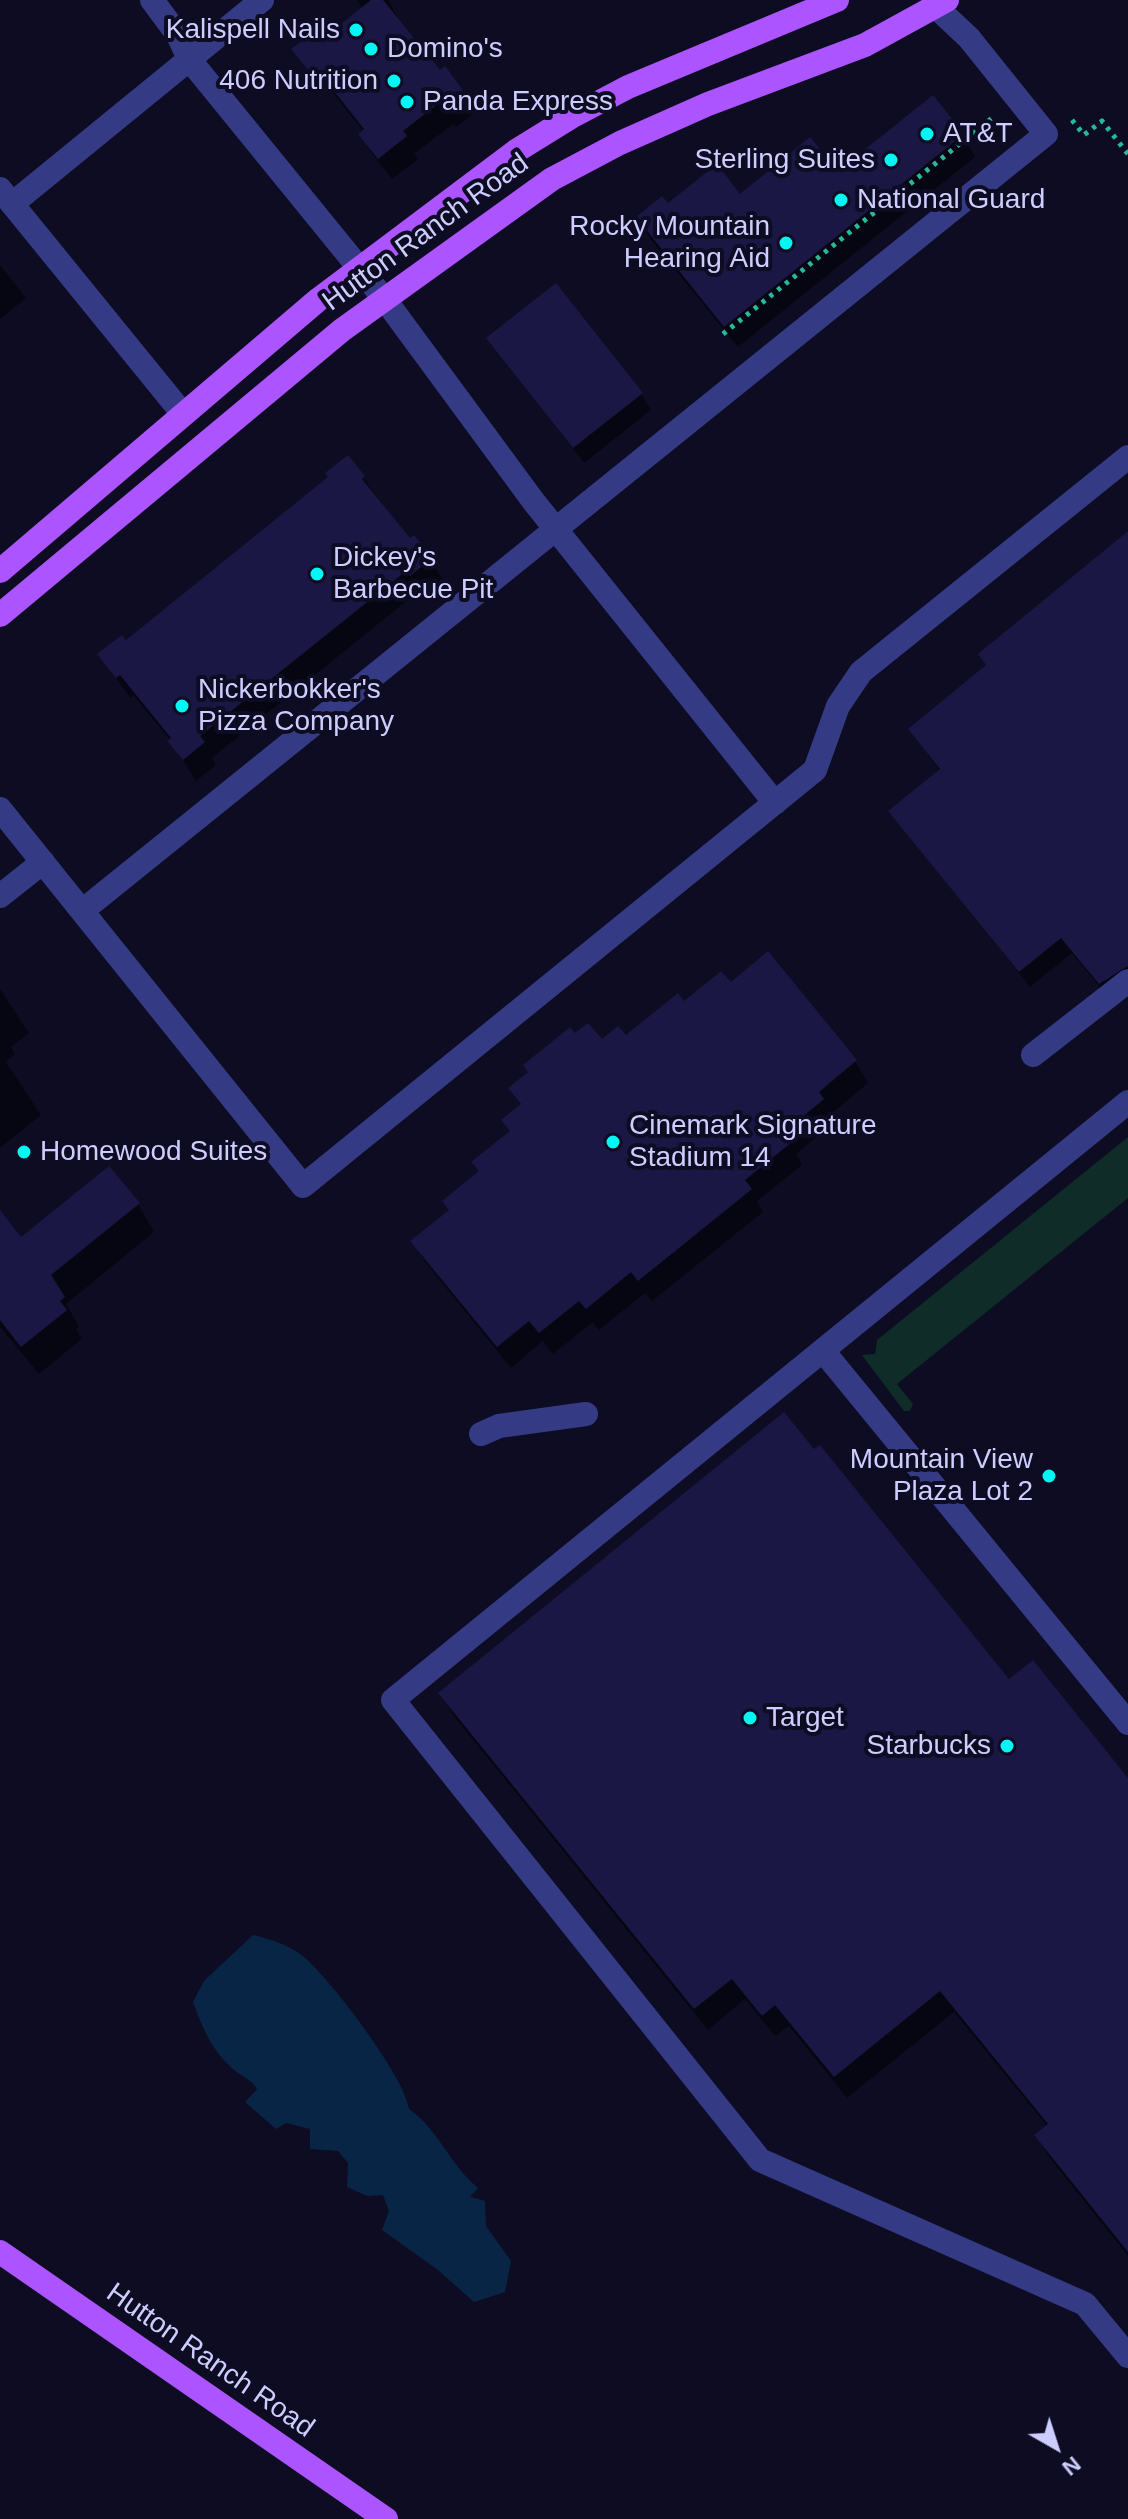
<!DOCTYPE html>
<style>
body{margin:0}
#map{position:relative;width:1128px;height:2519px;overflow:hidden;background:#0d0c22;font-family:Arial,sans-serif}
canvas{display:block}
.north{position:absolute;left:1016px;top:2407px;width:80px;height:80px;-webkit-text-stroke:6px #0d0c22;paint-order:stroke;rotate:141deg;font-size:22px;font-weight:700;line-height:32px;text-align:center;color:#cdcdff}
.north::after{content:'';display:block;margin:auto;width:28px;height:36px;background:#cdcdff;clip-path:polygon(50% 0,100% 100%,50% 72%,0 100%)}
</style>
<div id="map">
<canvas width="1128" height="2519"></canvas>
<div class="north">N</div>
</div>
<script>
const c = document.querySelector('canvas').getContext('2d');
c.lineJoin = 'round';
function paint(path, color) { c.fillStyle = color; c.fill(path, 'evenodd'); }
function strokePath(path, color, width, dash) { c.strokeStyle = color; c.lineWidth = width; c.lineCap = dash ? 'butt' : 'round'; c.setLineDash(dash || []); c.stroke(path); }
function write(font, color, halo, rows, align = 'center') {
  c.font = font + ' Arial,sans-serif'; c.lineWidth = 8; c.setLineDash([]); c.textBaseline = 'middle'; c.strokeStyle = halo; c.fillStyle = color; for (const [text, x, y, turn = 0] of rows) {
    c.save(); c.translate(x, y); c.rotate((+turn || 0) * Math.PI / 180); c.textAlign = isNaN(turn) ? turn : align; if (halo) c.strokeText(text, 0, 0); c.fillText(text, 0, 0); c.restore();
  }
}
paint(new Path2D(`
 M 1128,1137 L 1128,1198 L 897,1384 L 913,1404 L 910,1411 L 904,1411 L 862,1355 L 875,1354 L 877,1340 Z`), '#0f2c28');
paint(new Path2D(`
 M 253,1935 C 272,1940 288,1944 304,1957 C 331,1980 405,2077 409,2109 C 439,2130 450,2165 478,2188 L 470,2197 L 485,2201 L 486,2226 L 511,2261 L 505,2292 L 474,2302 L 438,2270 L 382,2230 L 389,2211 L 383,2195 L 367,2196 L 347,2187 L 348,2163 L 338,2151 L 310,2149 L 310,2129 L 286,2123 L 276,2129 L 245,2102 L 257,2089 C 250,2078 242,2077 233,2069 C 211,2049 203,2029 193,2002 L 204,1981 Z`), '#092545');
paint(new Path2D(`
 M 357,0 L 389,0 L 402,27 L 439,73 L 462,91 L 474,113 L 456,127 L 453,124 L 414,154 L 418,159 L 392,179 L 374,156 L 361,135 L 364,132 L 329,88 L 323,92 L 294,50 L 320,43 L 363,9 Z
 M 963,135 L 975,157 L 738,347 L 651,240 L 639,218 L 837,174 Z
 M 0,265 L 26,298 L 0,319 Z
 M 489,339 L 641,394 L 651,410 L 584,463 Z
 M 348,457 L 410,541 L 414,538 L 431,559 L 443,581 L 424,597 L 419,591 L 212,758 L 216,765 L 196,781 L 171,741 L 133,695 L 130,698 L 100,655 L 126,643 L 330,478 Z
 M 1128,534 L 1128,989 L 1110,1000 L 1072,953 L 1030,987 L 891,811 L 940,771 L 910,729 L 987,667 Z
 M 730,985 L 855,1061 L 868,1083 L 831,1114 L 835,1122 L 796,1154 L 802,1165 L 757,1201 L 763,1212 L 652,1301 L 645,1293 L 599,1330 L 593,1322 L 553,1354 L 543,1341 L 511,1368 L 426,1263 L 413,1241 L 450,1211 L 444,1202 L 480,1173 L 474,1163 L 511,1133 L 504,1120 L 521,1106 L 511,1088 L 575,1036 L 602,1042 L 625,1038 L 684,1004 Z
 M 0,989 L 29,1033 L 11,1047 L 15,1054 L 6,1062 L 41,1115 L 0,1148 Z
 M 138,1204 L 154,1232 L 66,1304 L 79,1326 L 76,1329 L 82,1339 L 39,1374 L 0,1327 L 0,1213 L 21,1240 Z
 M 1009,1682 L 1128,1781 L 1128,2256 L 1049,2157 L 1036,2136 L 1048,2127 L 954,2012 L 847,2098 L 789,2026 L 775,2036 L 745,1999 L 708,2030 L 453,1715 L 441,1693 Z`), '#0007');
paint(new Path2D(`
 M 371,0 L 383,0 L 440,70 L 445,66 L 463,90 L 442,107 L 439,103 L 403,131 L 407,136 L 378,159 L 358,134 L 364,129 L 315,67 L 309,71 L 291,49 L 313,32 L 320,41 Z
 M 933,95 L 964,134 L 724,327 L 636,217 L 662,196 L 668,203 L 717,164 L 740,194 L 810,137 L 838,171 Z
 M 556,283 L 643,393 L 573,448 L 486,338 Z
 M 348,455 L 365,476 L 362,479 L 410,538 L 414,535 L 432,558 L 410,576 L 406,571 L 200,736 L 205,742 L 183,760 L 167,741 L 171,738 L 120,675 L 116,678 L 97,654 L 122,635 L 126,640 L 328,477 L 325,473 Z
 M 1128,531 L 1128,966 L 1099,984 L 1061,938 L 1019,972 L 888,811 L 940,769 L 908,729 L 986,665 L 978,654 Z
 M 768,951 L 857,1060 L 819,1092 L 824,1099 L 784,1132 L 792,1142 L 745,1180 L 752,1189 L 638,1281 L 631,1272 L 586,1309 L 579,1301 L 539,1333 L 529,1321 L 497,1347 L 410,1241 L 449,1210 L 442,1201 L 479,1171 L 471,1162 L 510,1131 L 501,1120 L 521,1104 L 508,1088 L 528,1072 L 523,1065 L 570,1027 L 575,1033 L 588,1023 L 602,1039 L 618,1026 L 626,1035 L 678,993 L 684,1001 L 721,971 L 731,982 Z
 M 109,1166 L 140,1203 L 51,1275 L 65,1297 L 60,1301 L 67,1310 L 21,1347 L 0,1320 L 0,1210 L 21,1237 Z
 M 784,1412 L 814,1449 L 820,1445 L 1009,1679 L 1033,1660 L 1128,1778 L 1128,2252 L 1034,2135 L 1048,2124 L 940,1991 L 834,2077 L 775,2005 L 762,2016 L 732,1979 L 694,2009 L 438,1693 Z`), '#1b1744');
strokePath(new Path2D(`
 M 1072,120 L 1084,135 L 1102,121 L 1128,154
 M 723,334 L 992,118`), '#27b99f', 5, [4, 6]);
strokePath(new Path2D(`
 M 152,0 L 178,35 L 189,59 L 386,301 L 534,502 L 775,803
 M 0,189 L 183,414
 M 12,204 L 262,0
 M 0,809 L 303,1186 L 815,770 L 838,706 L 861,672 L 1128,457
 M 0,896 L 43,862
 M 82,911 L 1046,134 L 969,38 L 936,7
 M 1033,1055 L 1128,981
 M 1128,1102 L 393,1700 L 760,2160 L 1085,2304 L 1128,2356
 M 824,1352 L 1128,1723
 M 481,1434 L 499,1426 L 586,1414`), '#343b84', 24);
strokePath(new Path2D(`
 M 0,571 L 319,299 L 516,151 L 571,117 L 628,87 L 837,0
 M 0,615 L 342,330 L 552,179 L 620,143 L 708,104 L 865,45 L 947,0
 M 0,2252 L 386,2519`), '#ab54ff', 24);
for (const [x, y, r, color] of [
 [356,30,8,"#00f8f4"],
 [371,49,8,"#00f8f4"],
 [394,81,8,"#00f8f4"],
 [407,102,8,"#00f8f4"],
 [927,134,8,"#00f8f4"],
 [891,160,8,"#00f8f4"],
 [841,200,8,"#00f8f4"],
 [786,243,8,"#00f8f4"],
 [317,574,8,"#00f8f4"],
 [182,706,8,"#00f8f4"],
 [613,1142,8,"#00f8f4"],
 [24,1152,8,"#00f8f4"],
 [1049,1476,8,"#00f8f4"],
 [750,1718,8,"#00f8f4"],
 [1007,1746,8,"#00f8f4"]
]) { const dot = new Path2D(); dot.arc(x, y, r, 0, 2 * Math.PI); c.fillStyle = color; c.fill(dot); strokePath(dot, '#0d0c22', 3); }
write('28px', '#cdcdff', '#0d0c22', [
 ["Kalispell Nails",340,30,"right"],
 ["Domino's",387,49],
 ["406 Nutrition",378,81,"right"],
 ["Panda Express",423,102],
 ["AT&T",943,134],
 ["Sterling Suites",875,160,"right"],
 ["National Guard",857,200],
 ["Rocky Mountain",770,227,"right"],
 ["Hearing Aid",770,259,"right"],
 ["Dickey's",333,558],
 ["Barbecue Pit",333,590],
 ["Nickerbokker's",198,690],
 ["Pizza Company",198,722],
 ["Cinemark Signature",629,1126],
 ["Stadium 14",629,1158],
 ["Homewood Suites",40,1152],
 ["Mountain View",1033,1460,"right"],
 ["Plaza Lot 2",1033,1492,"right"],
 ["Target",766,1718],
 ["Starbucks",991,1746,"right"]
], 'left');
write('28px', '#cdcdff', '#0d0c22', [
 ["Hutton Ranch Road",426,233,-36],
 ["Hutton Ranch Road",210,2361,35]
]);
</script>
